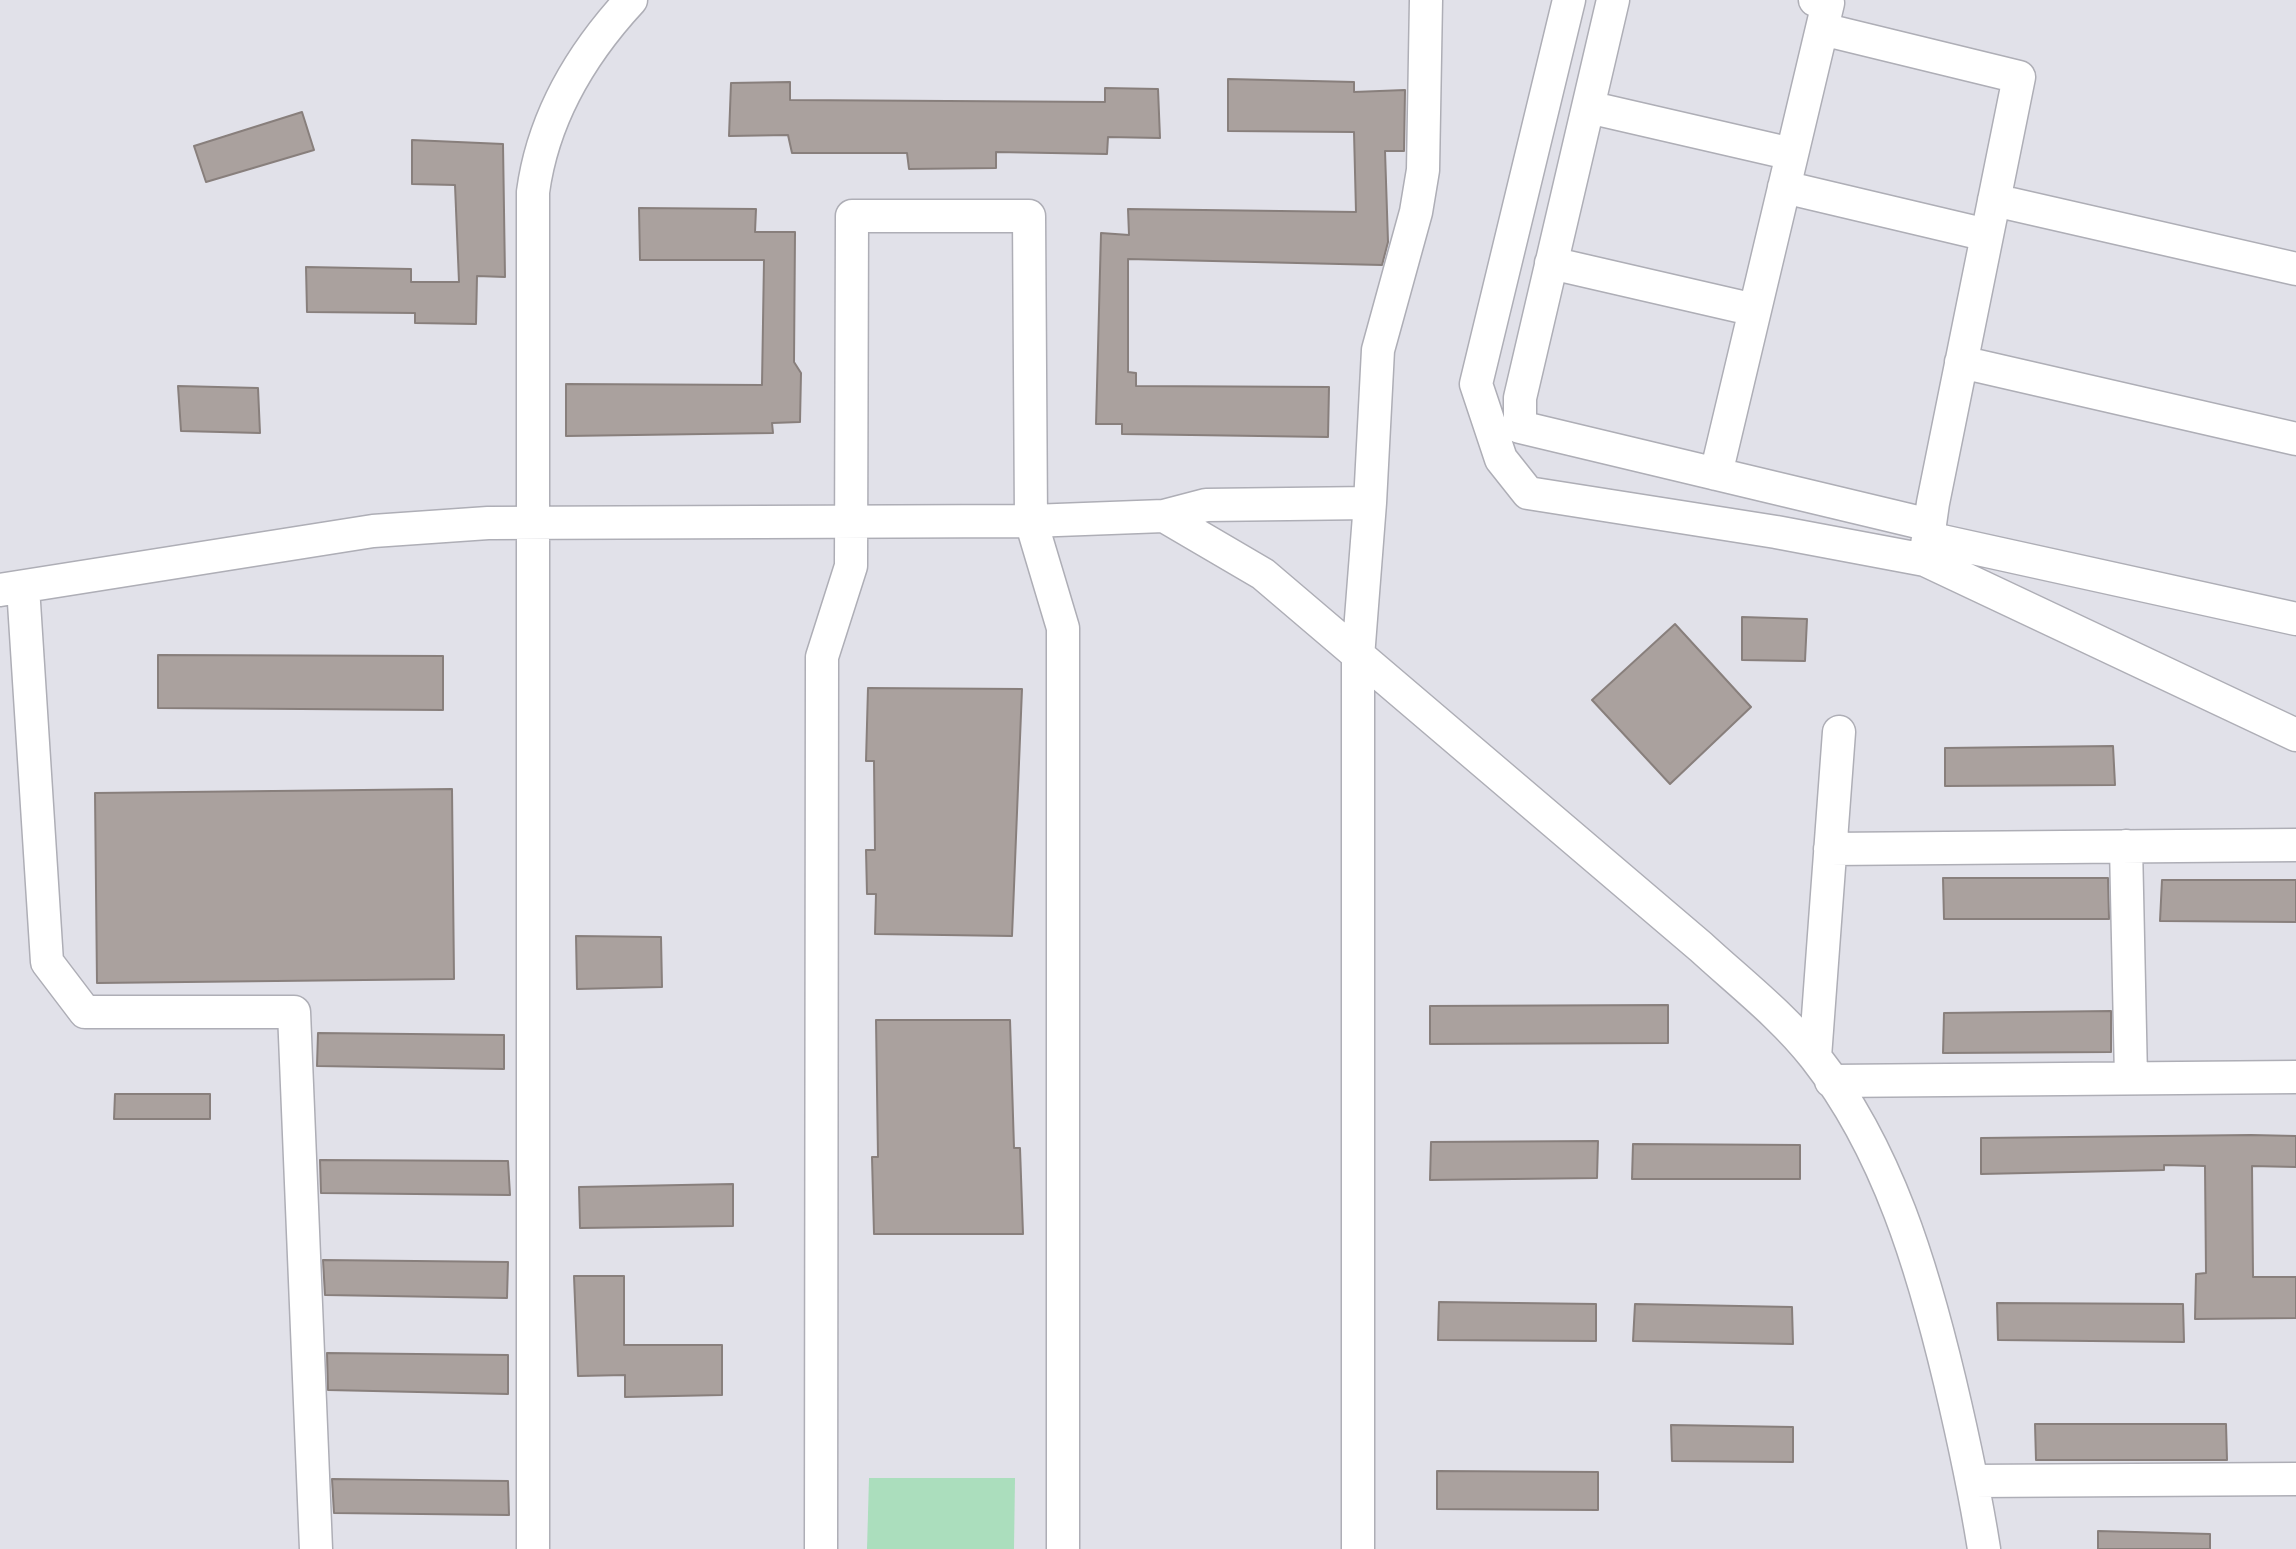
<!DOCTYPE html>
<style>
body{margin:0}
canvas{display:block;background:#e1e1e9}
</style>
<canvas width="2296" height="1549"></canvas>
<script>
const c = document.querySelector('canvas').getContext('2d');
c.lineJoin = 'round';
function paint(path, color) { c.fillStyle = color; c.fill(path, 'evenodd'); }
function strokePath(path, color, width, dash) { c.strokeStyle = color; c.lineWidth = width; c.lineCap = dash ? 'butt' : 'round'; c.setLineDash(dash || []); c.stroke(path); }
paint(new Path2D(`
 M 869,1478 L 1015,1478 L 1014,1549 L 867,1549 Z`), '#abdebd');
const building = new Path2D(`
 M 1228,79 L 1354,82 L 1354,92 L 1405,90 L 1404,151 L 1385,151 L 1388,242 L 1382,265 L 1128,259 L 1128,372 L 1136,373 L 1136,386 L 1329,387 L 1328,437 L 1122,434 L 1122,424 L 1096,424 L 1101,233 L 1129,235 L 1128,209 L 1356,212 L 1354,132 L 1228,131 Z
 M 790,82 L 790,100 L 1105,102 L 1105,88 L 1158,89 L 1160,138 L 1108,137 L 1107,154 L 996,152 L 996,168 L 909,169 L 907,153 L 792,153 L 788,135 L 729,136 L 731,83 Z
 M 302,112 L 314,150 L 206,182 L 194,146 Z
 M 412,140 L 503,144 L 505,277 L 477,276 L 476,324 L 415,323 L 415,313 L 307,312 L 306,267 L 411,269 L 411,282 L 459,282 L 455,185 L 412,184 Z
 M 639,208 L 756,209 L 755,232 L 795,232 L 794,362 L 801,373 L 800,422 L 772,423 L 773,433 L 566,436 L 566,384 L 762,385 L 764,260 L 640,260 Z
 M 178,386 L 258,388 L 260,433 L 181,431 Z
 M 1742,617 L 1807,619 L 1805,661 L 1742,660 Z
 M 1675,624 L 1751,707 L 1670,784 L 1592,700 Z
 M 158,655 L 443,656 L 443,710 L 158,708 Z
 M 868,688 L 1022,689 L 1012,936 L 875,934 L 876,894 L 867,894 L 866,850 L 875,850 L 874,761 L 866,761 Z
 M 2113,746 L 2115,785 L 1945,786 L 1945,748 Z
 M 452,789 L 454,979 L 97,983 L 95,793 Z
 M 1943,878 L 2108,878 L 2109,919 L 1944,919 Z
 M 2162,880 L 2296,880 L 2296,922 L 2160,921 Z
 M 576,936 L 661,937 L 662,987 L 577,989 Z
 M 1668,1005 L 1668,1043 L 1430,1044 L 1430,1006 Z
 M 2111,1011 L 2111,1052 L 1943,1053 L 1944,1013 Z
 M 876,1020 L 1010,1020 L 1014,1148 L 1020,1148 L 1023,1234 L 874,1234 L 872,1157 L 878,1157 Z
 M 318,1033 L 504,1035 L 504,1069 L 317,1066 Z
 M 115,1094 L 210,1094 L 210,1119 L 114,1119 Z
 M 2251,1135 L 2296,1136 L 2296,1167 L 2252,1166 L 2253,1277 L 2296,1277 L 2296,1318 L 2195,1319 L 2196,1274 L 2206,1273 L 2205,1166 L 2164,1165 L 2164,1170 L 1981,1174 L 1981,1138 Z
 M 1598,1141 L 1597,1178 L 1430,1180 L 1431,1142 Z
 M 1633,1144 L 1800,1145 L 1800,1179 L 1632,1179 Z
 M 320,1160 L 508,1161 L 510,1195 L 321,1193 Z
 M 733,1184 L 733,1226 L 580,1228 L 579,1187 Z
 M 323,1260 L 508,1262 L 507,1298 L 325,1295 Z
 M 574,1276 L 624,1276 L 624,1345 L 722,1345 L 722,1395 L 625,1397 L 625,1375 L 578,1376 Z
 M 1439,1302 L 1596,1304 L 1596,1341 L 1438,1340 Z
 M 1997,1303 L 2183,1304 L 2184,1342 L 1998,1340 Z
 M 1635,1304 L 1792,1307 L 1793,1344 L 1633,1341 Z
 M 327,1353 L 508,1355 L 508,1394 L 328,1390 Z
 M 2035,1424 L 2226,1424 L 2227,1460 L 2036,1460 Z
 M 1671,1425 L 1793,1427 L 1793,1462 L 1672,1461 Z
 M 1437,1471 L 1598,1472 L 1598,1510 L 1437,1509 Z
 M 332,1479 L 508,1481 L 509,1515 L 334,1513 Z
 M 2098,1531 L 2210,1534 L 2210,1549 L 2098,1549 Z`);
paint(building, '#aaa19e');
strokePath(building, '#887f7c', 2);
const minor = new Path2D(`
 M 1569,0 L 1476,384 L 1501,459 L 1528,493 L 1776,532 L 1925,560 L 2296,735
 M 1613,0 L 1520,398 L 1520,427 L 1930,525
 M 1822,29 L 2019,77 L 1933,503 L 1927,545
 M 1588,107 L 1792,154
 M 1784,187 L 1987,235
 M 1994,200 L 2296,269
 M 1551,263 L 1755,310
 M 1961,362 L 2296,439
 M 1716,474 L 1828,3 L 1815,0
 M 1164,516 L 1206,505 L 1370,503 L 1378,350 L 1416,212 L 1423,170 L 1426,0
 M 1928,538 L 2296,619
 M 23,587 L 47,962 L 85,1012 L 294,1012 L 316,1549
 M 0,590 L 373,531 L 488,523 L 1031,521 L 1164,516 L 1263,574 L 1701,947 C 1739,982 1783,1016 1815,1057 C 1888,1150 1923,1269 1950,1382 C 1963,1437 1975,1492 1984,1549
 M 2126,846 L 2131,1078
 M 1830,849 L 2296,845
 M 1815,1057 L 1839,732
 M 1831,1081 L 2296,1077
 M 1973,1481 L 2296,1479
 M 533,1549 L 533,192 C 543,118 581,54 631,0
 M 821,1549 L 822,657 L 851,566 L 852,216 L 1029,216 L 1031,521 L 1063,628 L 1063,1549
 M 1358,1549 L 1358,657 L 1370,503`);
strokePath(minor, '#aeaeb6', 35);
strokePath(minor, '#fff', 32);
</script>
